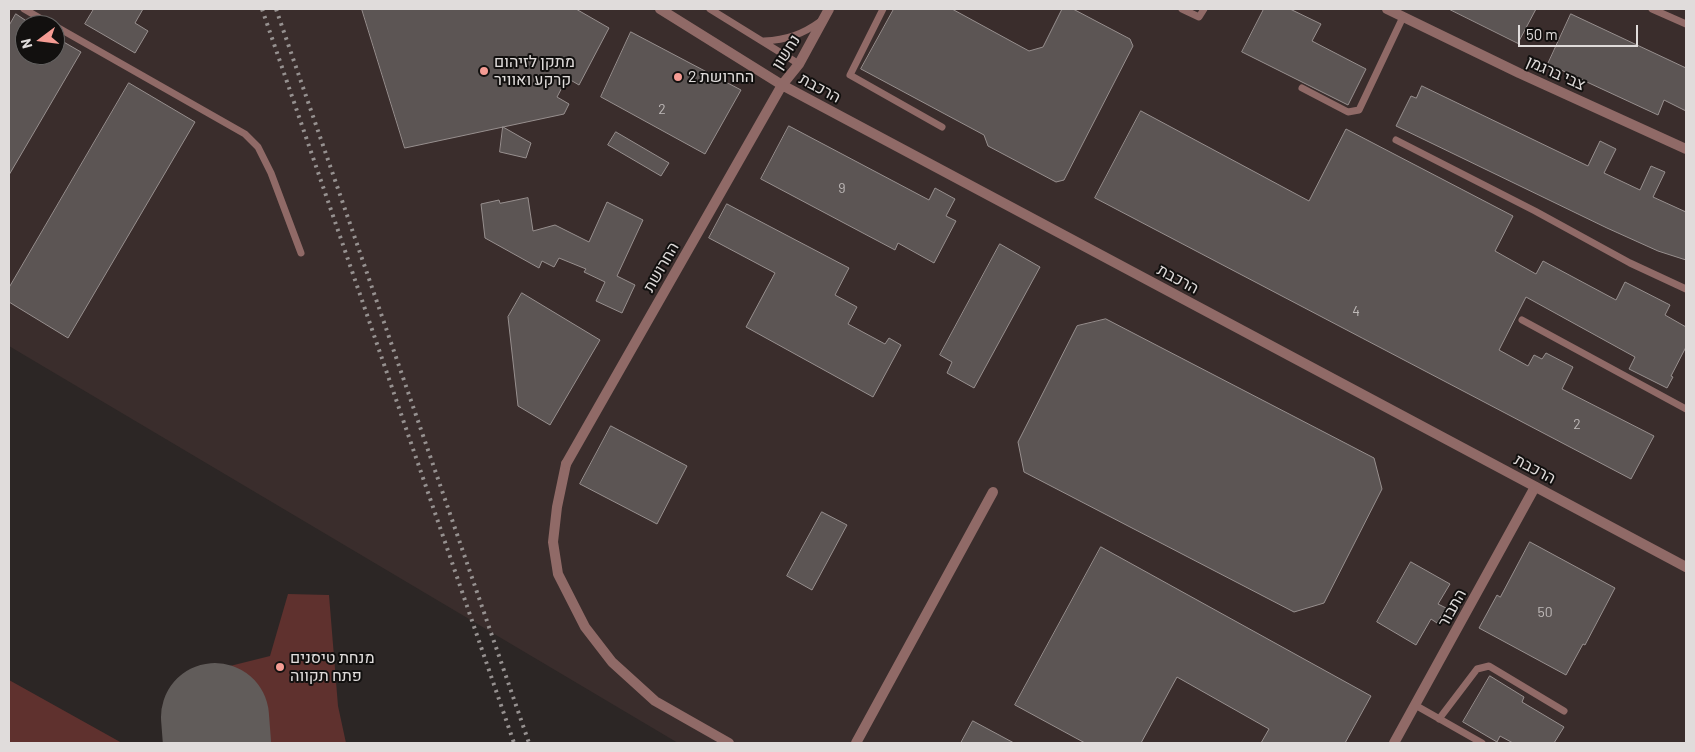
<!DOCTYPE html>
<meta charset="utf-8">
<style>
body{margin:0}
#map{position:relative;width:1695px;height:752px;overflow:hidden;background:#2c2625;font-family:Barlow,sans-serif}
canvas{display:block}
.frame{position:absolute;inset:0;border:10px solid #e0dcdb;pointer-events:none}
.north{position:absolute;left:15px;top:15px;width:50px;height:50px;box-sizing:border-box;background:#12100f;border:1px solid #646261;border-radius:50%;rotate:255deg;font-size:14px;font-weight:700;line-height:20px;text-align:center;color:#e0dcdb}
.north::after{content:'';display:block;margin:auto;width:18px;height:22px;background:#f59c94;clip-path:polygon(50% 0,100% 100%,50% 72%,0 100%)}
.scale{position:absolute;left:1518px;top:25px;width:120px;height:22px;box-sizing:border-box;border:2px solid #e0dcdb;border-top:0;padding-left:6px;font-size:15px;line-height:18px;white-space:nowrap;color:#e0dcdb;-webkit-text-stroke:4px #12100f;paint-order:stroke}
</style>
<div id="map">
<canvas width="1695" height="752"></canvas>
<div class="frame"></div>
<div class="north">N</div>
<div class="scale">50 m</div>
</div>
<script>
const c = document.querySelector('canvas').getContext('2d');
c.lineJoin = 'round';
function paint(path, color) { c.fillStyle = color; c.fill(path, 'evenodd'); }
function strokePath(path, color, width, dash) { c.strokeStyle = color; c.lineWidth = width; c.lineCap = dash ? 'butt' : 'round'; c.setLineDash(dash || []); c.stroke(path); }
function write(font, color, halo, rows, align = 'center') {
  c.font = font + ' Barlow,Heebo,sans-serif'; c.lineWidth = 4; c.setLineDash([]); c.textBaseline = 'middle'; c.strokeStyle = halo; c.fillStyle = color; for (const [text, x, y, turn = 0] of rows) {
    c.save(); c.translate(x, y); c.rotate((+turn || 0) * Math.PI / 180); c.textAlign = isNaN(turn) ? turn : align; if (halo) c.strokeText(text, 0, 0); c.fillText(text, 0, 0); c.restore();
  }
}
paint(new Path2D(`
 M 9,9 L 1686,9 L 1686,743 L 678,743 L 9,346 ZM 25,25 L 55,25 L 55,55 L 25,55 Z`), '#3a2d2c');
paint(new Path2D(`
 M 288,594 L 329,595 L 338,706 L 346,743 L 170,743 C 169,729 171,697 183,688 L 182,678 L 270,656 Z
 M 9,680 L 122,743 L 9,743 Z`), '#5f312e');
strokePath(new Path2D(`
 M 215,717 L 217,743`), '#615c5a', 108);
const building = new Path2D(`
 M 94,9 L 143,9 L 135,23 L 148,31 L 135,53 L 85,24 Z
 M 362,9 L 576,9 L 609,28 L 579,85 L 567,78 L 557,97 L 569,104 L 564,114 L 405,148 Z
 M 894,9 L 952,9 L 1029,51 L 1043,47 L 1062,9 L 1073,9 L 1130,39 L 1133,46 L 1064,180 L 1056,182 L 988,146 L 984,135 L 861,69 Z
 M 1264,9 L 1290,9 L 1321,24 L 1312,41 L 1366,69 L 1348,105 L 1242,52 Z
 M 1449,9 L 1536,9 L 1518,43 Z
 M 16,14 L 25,20 L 25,55 L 55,55 L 55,37 L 81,52 L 9,175 L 9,26 Z
 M 1571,14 L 1686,68 L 1686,111 L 1664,100 L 1658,115 L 1548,64 Z
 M 631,32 L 741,90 L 705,154 L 601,97 Z
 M 129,83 L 195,122 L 68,338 L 9,302 L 9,288 Z
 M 1422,86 L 1588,166 L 1600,141 L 1616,149 L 1604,173 L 1640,190 L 1651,166 L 1665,172 L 1653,197 L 1686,212 L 1686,260 L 1658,251 L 1607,228 L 1396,126 L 1411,96 L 1416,98 Z
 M 1141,111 L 1309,201 L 1346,129 L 1513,216 L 1495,251 L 1536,274 L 1543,261 L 1616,300 L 1625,282 L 1670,305 L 1665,315 L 1686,327 L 1686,347 L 1671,376 L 1673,377 L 1667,388 L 1629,369 L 1635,357 L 1526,297 L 1499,350 L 1528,366 L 1534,355 L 1542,359 L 1546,353 L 1573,367 L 1562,389 L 1654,436 L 1631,479 L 1095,198 Z
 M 789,126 L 929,200 L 935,188 L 955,199 L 946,216 L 956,221 L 934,263 L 898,243 L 895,250 L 761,179 Z
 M 503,127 L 531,143 L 526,158 L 500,152 Z
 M 616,132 L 669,163 L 661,176 L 608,145 Z
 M 528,198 L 533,231 L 555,225 L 589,242 L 607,202 L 643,220 L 617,276 L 635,285 L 622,313 L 596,301 L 605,282 L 584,272 L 586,269 L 559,258 L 554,267 L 542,261 L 539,268 L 485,238 L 481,204 L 499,200 L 500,203 Z
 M 727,204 L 849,268 L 835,295 L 857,307 L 848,324 L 885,344 L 889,338 L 901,345 L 873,397 L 746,327 L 775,273 L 709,238 Z
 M 1000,244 L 1040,267 L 974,388 L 947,373 L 952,362 L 940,355 Z
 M 522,293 L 600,340 L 550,425 L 518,406 L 508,317 Z
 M 1106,319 L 1374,458 L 1382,489 L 1324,603 L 1294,612 L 1024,472 L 1018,442 L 1077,326 Z
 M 611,426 L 687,466 L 657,524 L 580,484 Z
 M 822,512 L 847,525 L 812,590 L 787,576 Z
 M 1530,542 L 1615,588 L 1585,645 L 1583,644 L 1566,675 L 1479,628 L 1497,595 L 1500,597 Z
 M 1101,547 L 1371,696 L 1345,743 L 1261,743 L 1269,729 L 1177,677 L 1141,743 L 1085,743 L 1015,705 Z
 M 1411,562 L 1450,584 L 1438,604 L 1446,608 L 1437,623 L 1431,619 L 1416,645 L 1377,622 Z
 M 1490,676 L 1524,697 L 1522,702 L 1564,727 L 1554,743 L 1513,743 L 1500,736 L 1497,742 L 1463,722 Z
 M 973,721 L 1014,743 L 961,743 Z`);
paint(building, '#5c5554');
strokePath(building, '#978f8e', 1);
strokePath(new Path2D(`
 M 24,9 L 52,25
 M 710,9 L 799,64
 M 883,9 L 850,75 L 942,127
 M 1182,9 L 1199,17 L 1204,9
 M 1652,9 L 1686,24
 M 55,26 L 245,134 L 258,147 L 271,173 L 301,253
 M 764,41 C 787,40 803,34 821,21
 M 1302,88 L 1348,112 L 1359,110 L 1403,17
 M 1396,140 L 1535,211 L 1630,263 L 1686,289
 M 1522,320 L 1686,409
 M 1415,705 L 1482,743
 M 1439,719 L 1477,669 L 1489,666 L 1564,711`), '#906a67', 7);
strokePath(new Path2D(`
 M 660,9 L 782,85
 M 1387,9 L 1519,73 L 1686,149
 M 566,464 L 557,507 L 553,542 L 558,574 L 585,627 L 612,662 L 655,701 L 729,743
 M 856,743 L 993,492
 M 1394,743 L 1535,487`), '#906a67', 10);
strokePath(new Path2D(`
 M 782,85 L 1686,567
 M 566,464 L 782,85 L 799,64 L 829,9`), '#906a67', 10);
strokePath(new Path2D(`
 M 262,9 L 514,743
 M 276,9 L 529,743`), '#969190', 4, [2.5, 5]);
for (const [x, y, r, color] of [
 [484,71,5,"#f59c94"],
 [678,77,5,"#f59c94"],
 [280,667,5,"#f59c94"]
]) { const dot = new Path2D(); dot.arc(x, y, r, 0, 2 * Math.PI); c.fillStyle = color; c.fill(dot); strokePath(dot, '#12100f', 2); }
write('14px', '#bfbab9', null, [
 ["2",662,109],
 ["9",842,188],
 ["4",1356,311],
 ["2",1577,424],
 ["50",1545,612]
]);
write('16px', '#e0dcdb', '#12100f', [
 ["נחשון",786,52,-57],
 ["צבי ברגמן",1556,73,24],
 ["הרכבת",820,88,28],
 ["החרושת",661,267,-60],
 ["הרכבת",1178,279,28],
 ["הרכבת",1535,469,28],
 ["התבור",1452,608,-61]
]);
write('16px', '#e0dcdb', '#12100f', [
 ["מתקן לזיהום",494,62],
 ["קרקע ואוויר",494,80],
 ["החרושת 2",688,77],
 ["מנחת טיסנים",290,658],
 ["פתח תקווה",290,676]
], 'left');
</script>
